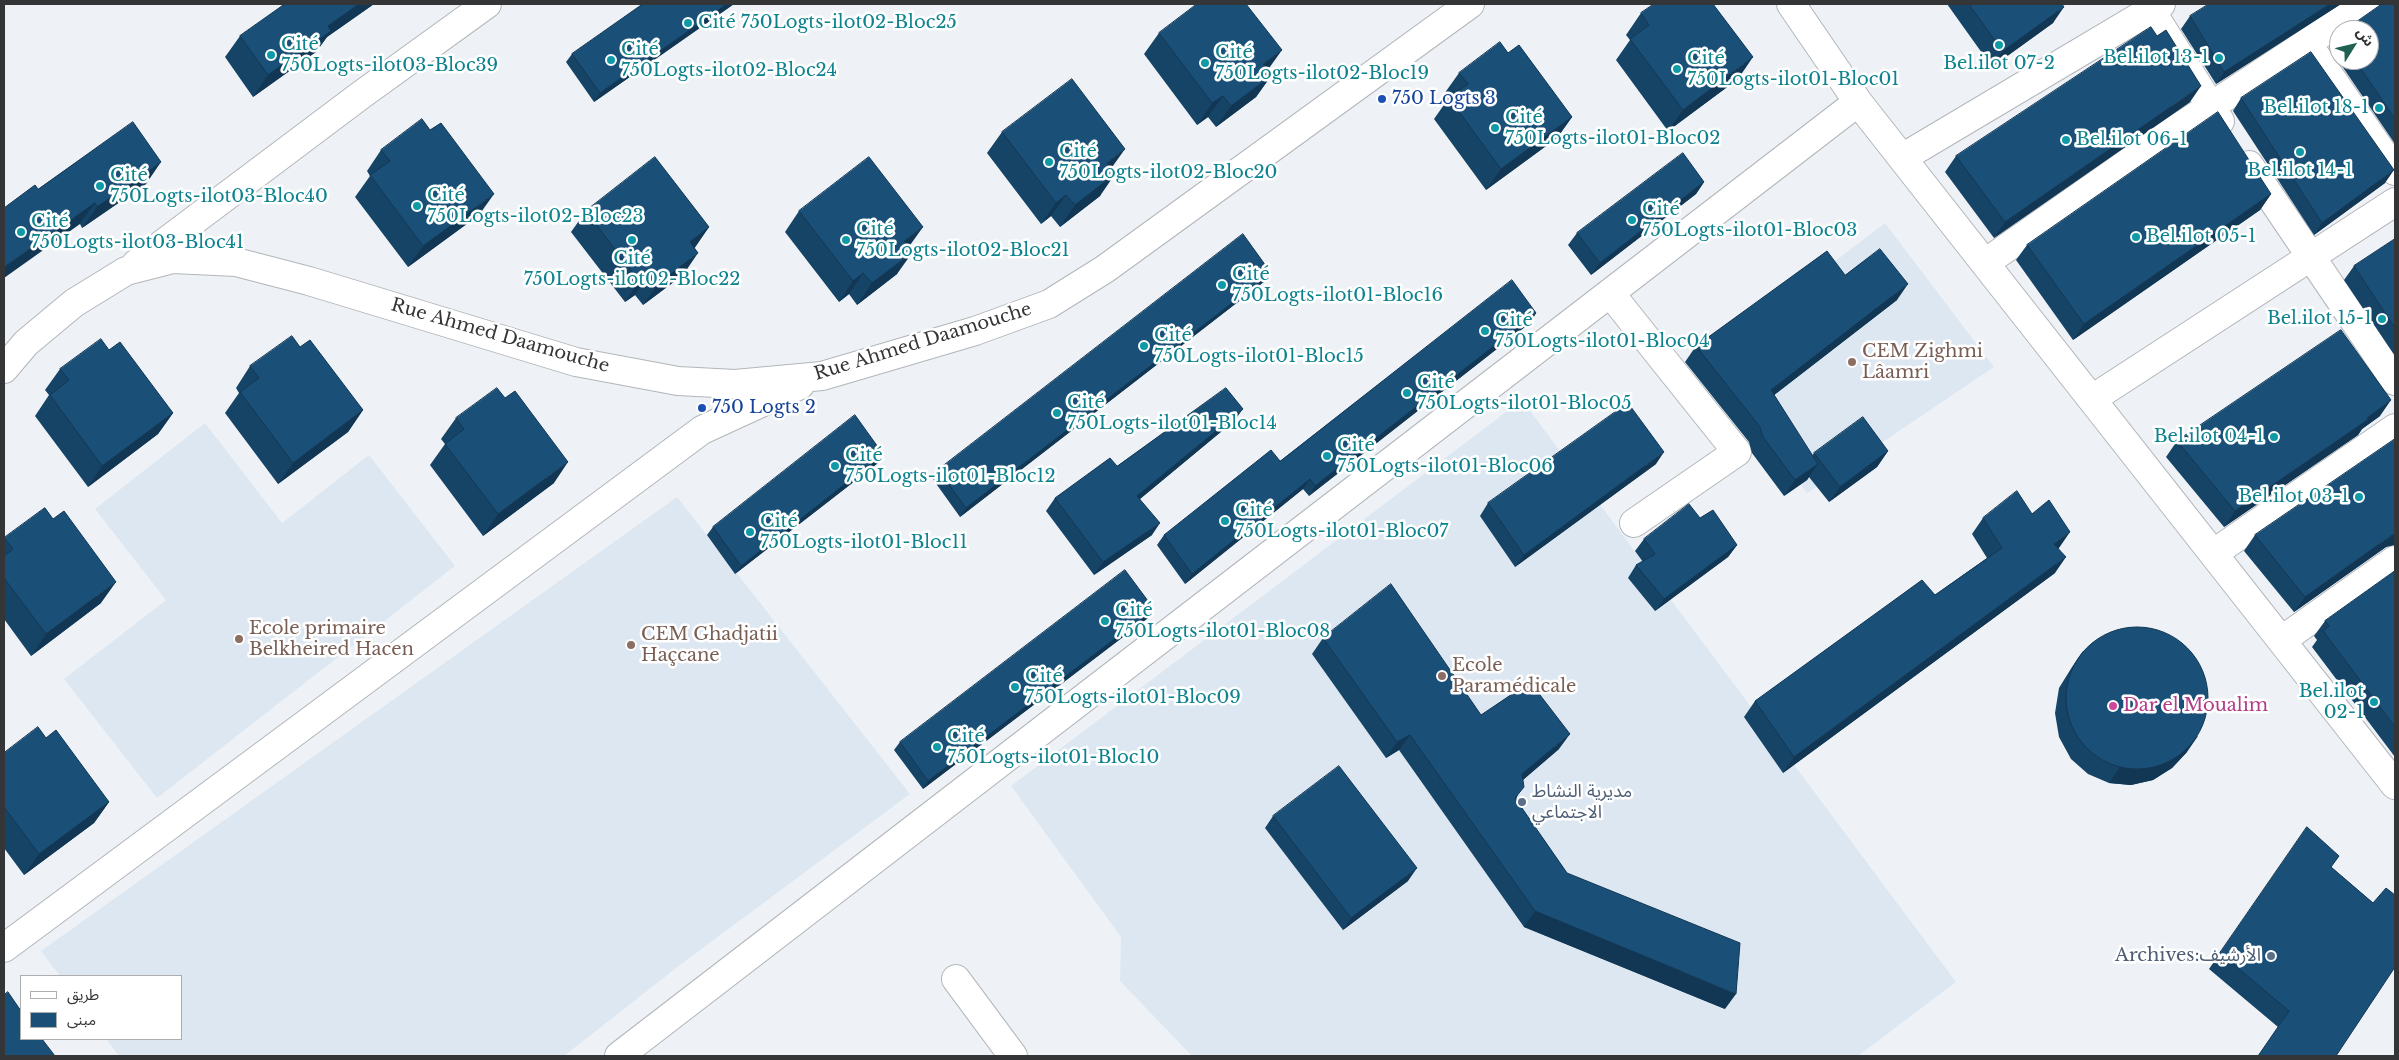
<!DOCTYPE html>
<meta charset="utf-8">
<style>
body{margin:0}
#map{position:relative;width:2399px;height:1060px;overflow:hidden;background:#eef2f6;font-family:"Libre Baskerville","Noto Sans Arabic",serif}
canvas{display:block}
.frame{position:absolute;inset:0;border:5px solid #333536;pointer-events:none}
.legend{position:absolute;left:20px;top:975px;width:162px;height:65px;box-sizing:border-box;background:#fff;border:1px solid #adaeaf;margin:0;padding:6px 9px;list-style:none;font-size:15px;color:#333536}
.legend li{display:flex;align-items:center;gap:10px;height:25px}
.legend b{width:25px;border:1px solid #adaeaf}
.north{position:absolute;left:2329px;top:20px;width:50px;height:50px;box-sizing:border-box;background:#fff;border:1px solid #adaeaf;border-radius:50%;rotate:54deg;font-size:14px;font-weight:700;line-height:20px;text-align:center;color:#333536}
.north::after{content:'';display:block;margin:auto;width:18px;height:22px;background:#1f6253;clip-path:polygon(50% 0,100% 100%,50% 72%,0 100%)}
</style>
<div id="map">
<canvas width="2399" height="1060"></canvas>
<div class="frame"></div>
<ul class="legend">
<li><b style="height:6px;background:#fff"></b>طريق</li>
<li><b style="height:14px;background:#1a4f78"></b>مبنى</li>
</ul>
<div class="north">ش</div>
</div>
<script>
const c = document.querySelector('canvas').getContext('2d');
c.lineJoin = 'round';
function paint(path, color) { c.fillStyle = color; c.fill(path, 'evenodd'); }
function strokePath(path, color, width, dash) { c.strokeStyle = color; c.lineWidth = width; c.lineCap = dash ? 'butt' : 'round'; c.setLineDash(dash || []); c.stroke(path); }
function write(font, color, halo, rows, align = 'center') {
  c.font = font + ' "Libre Baskerville","Noto Sans Arabic",serif'; c.lineWidth = 5; c.setLineDash([]); c.textBaseline = 'middle'; c.strokeStyle = halo; c.fillStyle = color; for (const [text, x, y, turn = 0] of rows) {
    c.save(); c.translate(x, y); c.rotate((+turn || 0) * Math.PI / 180); c.textAlign = isNaN(turn) ? turn : align; if (halo) c.strokeText(text, 0, 0); c.fillText(text, 0, 0); c.restore();
  }
}
paint(new Path2D(`
 M 1885,223 L 1994,367 L 1807,493 L 1710,357 Z
 M 1522,400 L 1956,982 L 1858,1056 L 1192,1056 L 1120,981 L 1121,937 L 1011,786 Z
 M 205,423 L 282,523 L 369,455 L 455,566 L 157,798 L 64,679 L 166,600 L 95,509 Z
 M 677,497 L 910,794 L 680,965 L 564,1056 L 119,1056 L 106,1039 L 181,1039 L 181,976 L 60,976 L 41,951 Z`), '#dde7f1');
const minor = new Path2D(`
 M 1791,4 L 1858,102 L 2395,785
 M 2147,4 L 2220,121
 M 2307,43 L 2395,171
 M 1902,158 L 2161,4
 M 2249,165 L 2395,381
 M 1985,263 L 2172,132 L 2366,4
 M 136,264 L 361,95 L 487,4
 M 1610,293 L 1737,452 L 1634,523
 M 4,369 L 26,343 L 74,303 L 126,271 L 173,259 L 236,262 L 309,281 L 576,362 L 678,381 L 735,384 L 822,376 L 975,331 L 1049,304 L 1105,269 L 1470,4
 M 2092,399 L 2395,202
 M 2214,553 L 2395,428
 M 2282,640 L 2395,560
 M 4,948 L 702,430 L 800,385
 M 956,979 L 1013,1056
 M 619,1056 L 1858,102`);
strokePath(minor, '#b2b6ba', 30);
strokePath(minor, '#fff', 28);
paint(new Path2D(`
 M 285,4 L 374,4 L 327,37 L 316,52 L 253,97 L 225,57 L 240,36 Z
 M 643,4 L 734,4 L 594,102 L 566,62 L 572,54 Z
 M 1947,4 L 2062,4 L 2053,23 L 1992,67 Z
 M 2341,4 L 2216,84 L 2181,29 L 2190,16 Z
 M 2395,4 L 2395,144 L 2329,47 L 2339,34 L 2339,60 L 2369,60 Z
 M 1641,13 L 1738,79 L 1668,131 L 1616,60 L 1630,40 L 1626,35 Z
 M 1159,33 L 1271,76 L 1256,97 L 1216,127 L 1208,117 L 1197,125 L 1144,54 Z
 M 1508,53 L 1572,117 L 1557,138 L 1486,190 L 1434,119 L 1448,99 L 1444,94 L 1459,73 Z
 M 2241,98 L 2385,183 L 2314,235 L 2233,111 Z
 M 2190,102 L 1994,238 L 1945,172 L 1956,156 Z
 M 430,130 L 479,215 L 408,267 L 355,197 L 370,176 L 367,171 L 381,150 Z
 M 1002,132 L 1111,169 L 1100,196 L 1060,227 L 1051,216 L 1041,224 L 987,153 Z
 M 1704,182 L 1696,194 L 1591,275 L 1568,245 L 1577,233 Z
 M 146,184 L 82,228 L 80,224 L 38,189 Z
 M 2271,194 L 2260,210 L 2073,340 L 2016,260 L 2027,245 Z
 M 586,211 L 709,227 L 694,248 L 683,275 L 643,305 L 635,295 L 625,302 L 571,232 Z
 M 799,211 L 908,247 L 897,274 L 857,305 L 849,294 L 839,302 L 785,232 Z
 M 2395,239 L 2395,356 L 2344,280 L 2354,266 Z
 M 1845,275 L 1897,300 L 1774,395 L 1812,456 L 1814,453 L 1888,451 L 1877,467 L 1829,502 L 1809,477 L 1807,480 L 1784,496 L 1752,453 L 1749,442 L 1685,362 L 1696,346 Z
 M 1265,281 L 960,517 L 932,478 L 938,470 Z
 M 1536,313 L 1530,323 L 1309,496 L 1303,489 L 1185,584 L 1157,545 L 1164,535 L 1280,461 Z
 M 300,347 L 363,410 L 348,432 L 278,484 L 225,413 L 239,393 L 236,388 L 250,366 Z
 M 109,350 L 173,413 L 158,434 L 88,487 L 35,416 L 49,395 L 45,390 L 60,369 Z
 M 2380,416 L 2362,429 L 2358,435 L 2224,527 L 2166,457 L 2177,441 Z
 M 456,418 L 554,483 L 483,536 L 430,465 L 445,444 L 441,439 Z
 M 1234,421 L 1140,499 L 1152,535 L 1094,575 L 1046,511 L 1055,498 L 1117,466 Z
 M 878,463 L 735,574 L 707,535 L 713,527 Z
 M 1656,464 L 1515,567 L 1480,516 L 1488,503 Z
 M 45,508 L 101,603 L 31,656 L 4,619 L 4,539 Z
 M 2032,514 L 2059,548 L 2058,549 L 2055,573 L 1783,773 L 1744,717 L 1755,701 L 1935,595 L 1987,558 L 1972,534 L 1983,518 Z
 M 1700,518 L 1737,545 L 1728,557 L 1655,611 L 1628,578 L 1636,565 L 1643,562 L 1635,551 L 1644,539 Z
 M 2255,535 L 2394,544 L 2386,547 L 2294,612 L 2244,551 Z
 M 2395,571 L 2395,757 L 2312,647 L 2317,640 L 2314,636 L 2325,621 Z
 M 1154,609 L 1148,618 L 923,789 L 894,750 L 900,742 Z
 M 1323,638 L 1481,715 L 1559,749 L 1523,780 L 1516,800 L 1567,873 L 1725,1009 L 1524,927 L 1399,750 L 1386,758 L 1312,654 Z
 M 2083,651 L 2187,752 L 2172,768 L 2153,780 L 2131,785 L 2109,783 L 2088,774 L 2071,759 L 2059,737 L 2055,713 L 2059,688 L 2072,667 Z
 M 46,738 L 109,802 L 94,823 L 24,875 L 4,848 L 4,753 Z
 M 1273,816 L 1408,881 L 1343,930 L 1265,828 Z
 M 2307,827 L 2331,867 L 2373,903 L 2278,1027 L 2209,969 Z`), '#164467');
paint(new Path2D(`
 M 359,4 L 374,4 L 327,37 L 316,52 L 253,97 L 268,75 L 328,26 Z
 M 727,4 L 734,4 L 594,102 L 600,93 Z
 M 2330,4 L 2341,4 L 2216,84 L 2224,72 Z
 M 2064,7 L 2053,23 L 1992,67 L 2003,51 Z
 M 1282,50 L 1267,71 L 1263,64 Z
 M 1753,57 L 1738,79 L 1668,131 L 1683,110 Z
 M 1271,76 L 1256,97 L 1216,127 L 1231,106 Z
 M 2201,86 L 2190,102 L 1994,238 L 2005,222 Z
 M 1223,96 L 1208,117 L 1197,125 L 1212,103 Z
 M 1572,117 L 1557,138 L 1486,190 L 1501,169 Z
 M 1125,149 L 1110,170 L 1107,163 Z
 M 161,162 L 146,184 L 82,228 L 97,207 Z
 M 2394,170 L 2385,183 L 2314,235 L 2322,223 Z
 M 1115,174 L 1100,196 L 1060,227 L 1075,205 Z
 M 1704,182 L 1696,194 L 1591,275 L 1600,263 Z
 M 494,194 L 479,215 L 408,267 L 423,246 Z
 M 2271,194 L 2260,210 L 2073,340 L 2084,324 Z
 M 1066,195 L 1051,216 L 1041,224 L 1056,203 Z
 M 95,203 L 80,224 L 4,278 L 4,267 Z
 M 709,227 L 694,249 L 690,242 Z
 M 923,227 L 908,248 L 904,241 Z
 M 698,253 L 683,275 L 643,305 L 658,284 Z
 M 912,253 L 897,274 L 857,305 L 872,283 Z
 M 650,273 L 635,295 L 625,302 L 639,281 Z
 M 863,273 L 849,294 L 839,302 L 853,281 Z
 M 1271,273 L 1265,281 L 960,517 L 966,508 Z
 M 1908,284 L 1897,300 L 1760,406 L 1771,390 Z
 M 1536,313 L 1530,323 L 1309,496 L 1315,486 Z
 M 2391,400 L 2380,416 L 2362,429 L 2358,435 L 2224,527 L 2235,511 Z
 M 1243,409 L 1234,421 L 1129,508 L 1137,496 Z
 M 363,410 L 348,432 L 278,484 L 293,463 Z
 M 173,413 L 158,434 L 88,487 L 102,466 Z
 M 1888,451 L 1877,467 L 1829,502 L 1840,487 Z
 M 1664,452 L 1656,464 L 1515,567 L 1524,555 Z
 M 883,454 L 878,463 L 735,574 L 741,566 Z
 M 568,462 L 554,483 L 483,536 L 498,514 Z
 M 1818,464 L 1807,480 L 1784,496 L 1795,480 Z
 M 1310,479 L 1303,489 L 1185,584 L 1192,574 Z
 M 1160,523 L 1152,535 L 1094,575 L 1103,562 Z
 M 2070,532 L 2059,548 L 2043,560 L 2054,544 Z
 M 2395,533 L 2395,545 L 2386,547 L 2294,612 L 2305,597 Z
 M 1737,545 L 1728,557 L 1655,611 L 1664,599 Z
 M 2066,557 L 2055,573 L 1783,773 L 1794,757 Z
 M 116,582 L 101,603 L 31,656 L 46,634 Z
 M 1154,609 L 1148,618 L 923,789 L 928,781 Z
 M 1570,734 L 1559,749 L 1511,790 L 1522,774 Z
 M 1410,735 L 1399,750 L 1386,758 L 1397,742 Z
 M 2198,736 L 2187,752 L 2172,768 L 2153,780 L 2131,785 L 2109,783 L 2120,767 Z
 M 109,802 L 94,823 L 24,875 L 39,854 Z
 M 1417,868 L 1408,881 L 1343,930 L 1351,918 Z
 M 1535,911 L 1736,994 L 1725,1009 L 1524,927 Z`), '#123754');
const building = new Path2D(`
 M 285,4 L 359,4 L 328,26 L 331,31 L 268,75 L 240,36 Z
 M 643,4 L 727,4 L 600,93 L 572,54 Z
 M 1197,4 L 1246,4 L 1282,50 L 1263,64 L 1271,76 L 1231,106 L 1223,96 L 1212,103 L 1159,33 Z
 M 1654,4 L 1713,4 L 1753,57 L 1683,110 L 1630,39 L 1649,25 L 1641,13 Z
 M 1969,4 L 2062,4 L 2064,7 L 2003,51 Z
 M 2209,4 L 2330,4 L 2224,72 L 2190,16 Z
 M 2382,4 L 2395,4 L 2395,119 L 2355,60 L 2369,60 L 2369,30 L 2345,30 Z
 M 2151,27 L 2157,36 L 2166,30 L 2201,86 L 2005,222 L 1956,156 Z
 M 1500,42 L 1508,53 L 1519,45 L 1572,117 L 1501,169 L 1449,98 L 1468,84 L 1459,73 Z
 M 2311,52 L 2394,170 L 2322,223 L 2241,98 Z
 M 1072,79 L 1125,149 L 1107,163 L 1115,174 L 1075,205 L 1066,195 L 1056,203 L 1002,132 Z
 M 2218,112 L 2271,194 L 2084,324 L 2027,245 Z
 M 422,119 L 430,130 L 441,123 L 494,194 L 423,246 L 370,175 L 390,161 L 381,150 Z
 M 133,122 L 161,162 L 97,207 L 95,203 L 4,267 L 4,208 L 35,185 L 38,189 Z
 M 1683,153 L 1704,182 L 1600,263 L 1577,233 Z
 M 655,157 L 709,227 L 690,242 L 698,253 L 658,284 L 650,273 L 639,281 L 586,211 Z
 M 869,157 L 923,227 L 904,241 L 912,253 L 872,283 L 863,273 L 853,281 L 799,211 Z
 M 1243,234 L 1271,273 L 966,508 L 938,470 Z
 M 2395,239 L 2395,328 L 2354,266 Z
 M 1880,249 L 1908,284 L 1771,390 L 1818,464 L 1795,480 L 1763,437 L 1760,427 L 1696,346 L 1827,251 L 1845,275 Z
 M 1512,280 L 1536,313 L 1315,486 L 1310,479 L 1192,574 L 1164,535 L 1271,450 L 1280,461 Z
 M 2341,330 L 2391,400 L 2367,418 L 2369,419 L 2235,511 L 2177,441 Z
 M 292,336 L 300,347 L 310,340 L 363,410 L 293,463 L 240,392 L 259,378 L 250,366 Z
 M 101,339 L 109,350 L 120,342 L 173,413 L 102,466 L 50,395 L 69,380 L 60,369 Z
 M 497,388 L 505,398 L 515,391 L 568,462 L 498,514 L 445,444 L 464,429 L 456,418 Z
 M 1226,388 L 1243,409 L 1137,496 L 1160,523 L 1103,562 L 1055,498 L 1110,458 L 1117,466 Z
 M 1628,403 L 1664,452 L 1524,555 L 1488,503 Z
 M 855,415 L 883,454 L 741,566 L 713,527 Z
 M 1863,417 L 1888,451 L 1840,487 L 1814,453 Z
 M 2395,439 L 2395,533 L 2305,597 L 2255,535 Z
 M 2017,491 L 2032,514 L 2049,500 L 2070,532 L 2054,544 L 2066,557 L 1794,757 L 1755,701 L 1922,580 L 1935,595 L 2002,548 L 1983,518 Z
 M 1689,504 L 1700,518 L 1713,510 L 1737,545 L 1664,599 L 1636,565 L 1655,554 L 1644,539 Z
 M 45,508 L 53,519 L 64,511 L 116,582 L 46,634 L 4,578 L 4,556 L 13,549 L 4,538 Z
 M 1125,570 L 1154,609 L 928,781 L 900,742 Z
 M 2395,571 L 2395,727 L 2323,631 L 2329,626 L 2325,621 Z
 M 1391,584 L 1481,715 L 1530,682 L 1570,734 L 1522,774 L 1524,787 L 1515,798 L 1567,873 L 1740,943 L 1736,994 L 1535,911 L 1410,735 L 1397,742 L 1323,638 Z
 M2066 698a71 71 0 1 1 142 0a71 71 0 1 1-142 0Z
 M 38,727 L 46,738 L 56,730 L 109,802 L 39,854 L 4,807 L 4,770 L 5,769 L 4,767 L 4,753 Z
 M 1339,766 L 1417,868 L 1351,918 L 1273,816 Z
 M 2307,827 L 2339,856 L 2331,867 L 2373,903 L 2386,888 L 2395,895 L 2395,967 L 2336,1056 L 2258,1056 L 2289,1011 L 2220,953 Z
 M 8,992 L 21,1011 L 21,1039 L 42,1039 L 55,1056 L 4,1056 L 4,995 Z`);
paint(building, '#1a4f78');
strokePath(building, '#123754', 1);
for (const [x, y, r, color] of [
 [688,23,5,"#0f9aa8"],
 [1999,45,5,"#0f9aa8"],
 [271,55,5,"#0f9aa8"],
 [2219,58,5,"#0f9aa8"],
 [611,60,5,"#0f9aa8"],
 [1205,63,5,"#0f9aa8"],
 [1677,69,5,"#0f9aa8"],
 [1382,99,5,"#1a4fb4"],
 [2379,108,5,"#0f9aa8"],
 [1495,128,5,"#0f9aa8"],
 [2066,140,5,"#0f9aa8"],
 [2300,152,5,"#0f9aa8"],
 [1049,162,5,"#0f9aa8"],
 [100,186,5,"#0f9aa8"],
 [417,206,5,"#0f9aa8"],
 [1632,220,5,"#0f9aa8"],
 [21,232,5,"#0f9aa8"],
 [2136,237,5,"#0f9aa8"],
 [632,240,5,"#0f9aa8"],
 [846,240,5,"#0f9aa8"],
 [1222,285,5,"#0f9aa8"],
 [2382,319,5,"#0f9aa8"],
 [1485,331,5,"#0f9aa8"],
 [1144,346,5,"#0f9aa8"],
 [1852,362,5,"#8d6e63"],
 [1407,393,5,"#0f9aa8"],
 [702,408,5,"#1a4fb4"],
 [1057,413,5,"#0f9aa8"],
 [2274,437,5,"#0f9aa8"],
 [1327,456,5,"#0f9aa8"],
 [835,466,5,"#0f9aa8"],
 [2359,497,5,"#0f9aa8"],
 [1225,521,5,"#0f9aa8"],
 [750,532,5,"#0f9aa8"],
 [1105,621,5,"#0f9aa8"],
 [239,639,5,"#8d6e63"],
 [631,645,5,"#8d6e63"],
 [1442,676,5,"#8d6e63"],
 [1015,687,5,"#0f9aa8"],
 [2374,702,5,"#0f9aa8"],
 [2113,706,5,"#d1479c"],
 [937,747,5,"#0f9aa8"],
 [1522,802,5,"#5c6f8a"],
 [2271,956,5,"#5c6f8a"]
]) { const dot = new Path2D(); dot.arc(x, y, r, 0, 2 * Math.PI); c.fillStyle = color; c.fill(dot); strokePath(dot, '#fff', 2); }
write('18px', '#0d838f', '#fff', [
 ["Cité 750Logts-ilot02-Bloc25",698,23],
 ["Cité",281,45],
 ["750Logts-ilot03-Bloc39",281,66],
 ["Cité",621,50],
 ["750Logts-ilot02-Bloc24",621,71],
 ["Cité",1215,53],
 ["750Logts-ilot02-Bloc19",1215,74],
 ["Bel.ilot 13-1",2209,58,"right"],
 ["Cité",1687,59],
 ["750Logts-ilot01-Bloc01",1687,80],
 ["Bel.ilot 07-2",1999,64,"center"],
 ["Bel.ilot 18-1",2369,108,"right"],
 ["Cité",1505,118],
 ["750Logts-ilot01-Bloc02",1505,139],
 ["Bel.ilot 06-1",2076,140],
 ["Cité",1059,152],
 ["750Logts-ilot02-Bloc20",1059,173],
 ["Bel.ilot 14-1",2300,171,"center"],
 ["Cité",110,176],
 ["750Logts-ilot03-Bloc40",110,197],
 ["Cité",427,196],
 ["750Logts-ilot02-Bloc23",427,217],
 ["Cité",1642,210],
 ["750Logts-ilot01-Bloc03",1642,231],
 ["Cité",31,222],
 ["750Logts-ilot03-Bloc41",31,243],
 ["Cité",856,230],
 ["750Logts-ilot02-Bloc21",856,251],
 ["Bel.ilot 05-1",2146,237],
 ["Cité",632,259,"center"],
 ["750Logts-ilot02-Bloc22",632,280,"center"],
 ["Cité",1232,275],
 ["750Logts-ilot01-Bloc16",1232,296],
 ["Bel.ilot 15-1",2372,319,"right"],
 ["Cité",1495,321],
 ["750Logts-ilot01-Bloc04",1495,342],
 ["Cité",1154,336],
 ["750Logts-ilot01-Bloc15",1154,357],
 ["Cité",1417,383],
 ["750Logts-ilot01-Bloc05",1417,404],
 ["Cité",1067,403],
 ["750Logts-ilot01-Bloc14",1067,424],
 ["Bel.ilot 04-1",2264,437,"right"],
 ["Cité",1337,446],
 ["750Logts-ilot01-Bloc06",1337,467],
 ["Cité",845,456],
 ["750Logts-ilot01-Bloc12",845,477],
 ["Bel.ilot 03-1",2349,497,"right"],
 ["Cité",1235,511],
 ["750Logts-ilot01-Bloc07",1235,532],
 ["Cité",760,522],
 ["750Logts-ilot01-Bloc11",760,543],
 ["Cité",1115,611],
 ["750Logts-ilot01-Bloc08",1115,632],
 ["Cité",1025,677],
 ["750Logts-ilot01-Bloc09",1025,698],
 ["Bel.ilot",2364,692,"right"],
 ["02-1",2364,713,"right"],
 ["Cité",947,737],
 ["750Logts-ilot01-Bloc10",947,758]
], 'left');
write('18px', '#164399', '#fff', [
 ["750 Logts 3",1392,99],
 ["750 Logts 2",712,408]
], 'left');
write('18px', '#333536', '#fff', [
 ["Rue Ahmed Daamouche",500,336,16],
 ["Rue Ahmed Daamouche",923,342,-17]
]);
write('18px', '#785e54', '#fff', [
 ["CEM Zighmi",1862,352],
 ["Lâamri",1862,373],
 ["Ecole primaire",249,629],
 ["Belkheired Hacen",249,650],
 ["CEM Ghadjatii",641,635],
 ["Haçcane",641,656],
 ["Ecole",1452,666],
 ["Paramédicale",1452,687]
], 'left');
write('18px', '#b23c85', '#fff', [
 ["Dar el Moualim",2123,706]
], 'left');
write('18px', '#4e5e75', '#fff', [
 ["مديرية النشاط",1532,792],
 ["الاجتماعي",1532,813],
 ["Archives:الأرشيف",2261,956,"right"]
], 'left');
</script>
